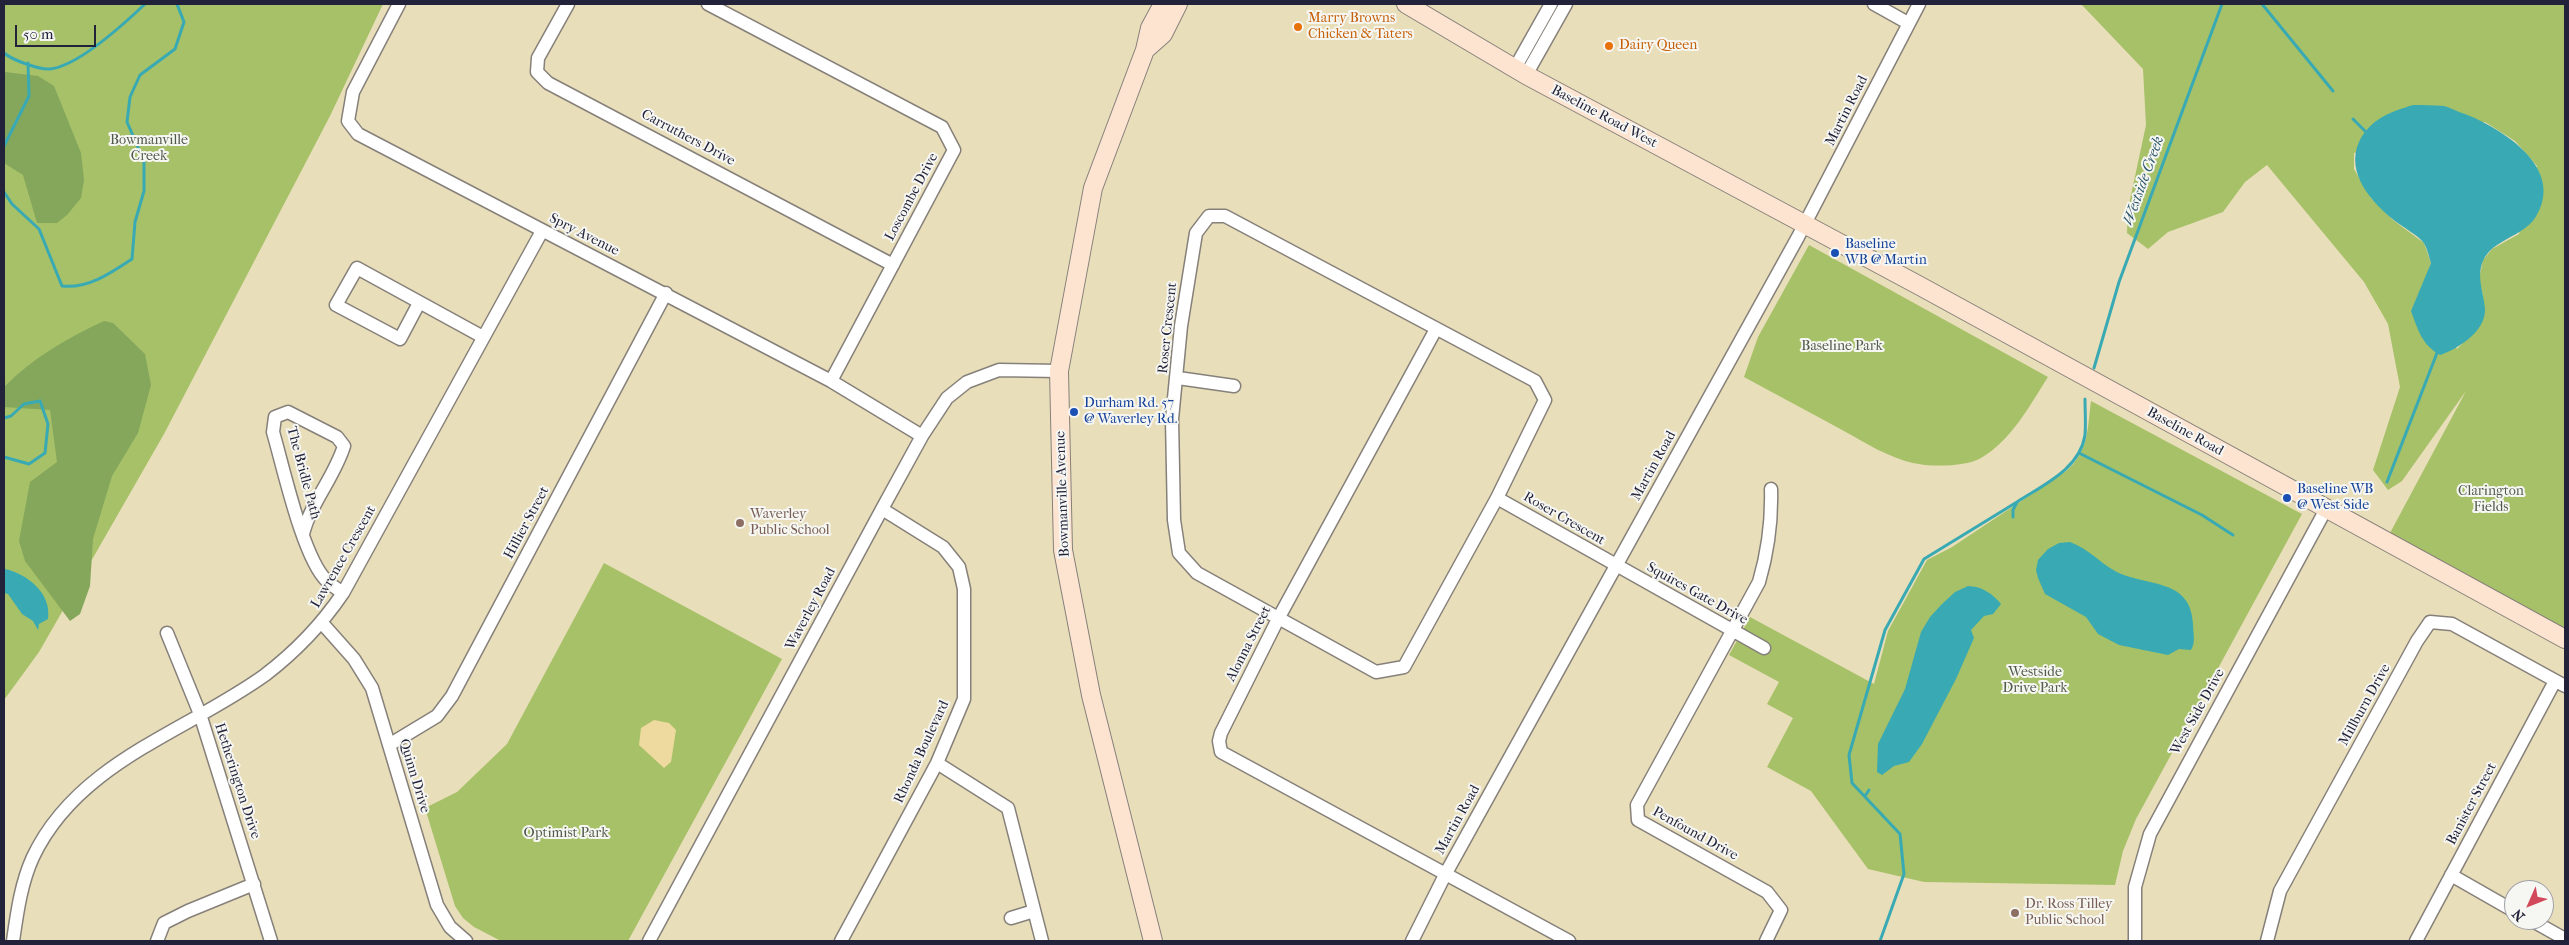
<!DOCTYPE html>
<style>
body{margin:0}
#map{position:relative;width:2569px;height:945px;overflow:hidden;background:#e9deba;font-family:"IM FELL French Canon",serif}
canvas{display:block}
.frame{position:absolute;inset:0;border:5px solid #22223b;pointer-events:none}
.north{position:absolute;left:2504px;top:880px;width:50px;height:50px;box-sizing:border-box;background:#f6f6f2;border:1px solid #a1a1a9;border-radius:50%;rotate:226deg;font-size:14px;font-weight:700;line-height:20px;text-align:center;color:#22223b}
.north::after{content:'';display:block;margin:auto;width:18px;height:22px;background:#d1495b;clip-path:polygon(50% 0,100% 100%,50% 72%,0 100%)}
.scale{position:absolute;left:15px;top:25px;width:81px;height:22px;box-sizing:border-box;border:2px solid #22223b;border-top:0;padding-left:6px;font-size:15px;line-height:18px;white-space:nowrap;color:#22223b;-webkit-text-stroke:4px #f6f6f2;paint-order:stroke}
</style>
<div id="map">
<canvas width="2569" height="945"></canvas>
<div class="frame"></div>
<div class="north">N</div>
<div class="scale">50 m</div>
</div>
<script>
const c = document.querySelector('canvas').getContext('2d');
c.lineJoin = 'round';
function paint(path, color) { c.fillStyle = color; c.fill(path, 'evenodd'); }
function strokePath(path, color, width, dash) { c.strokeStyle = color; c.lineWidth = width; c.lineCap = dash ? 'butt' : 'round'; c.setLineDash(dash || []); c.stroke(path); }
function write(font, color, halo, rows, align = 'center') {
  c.font = font + ' "IM FELL French Canon",serif'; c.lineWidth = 4; c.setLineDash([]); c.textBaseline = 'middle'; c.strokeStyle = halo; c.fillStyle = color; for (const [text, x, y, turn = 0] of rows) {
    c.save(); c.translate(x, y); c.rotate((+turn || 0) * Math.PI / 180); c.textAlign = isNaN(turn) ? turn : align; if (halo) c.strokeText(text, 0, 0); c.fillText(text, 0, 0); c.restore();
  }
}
paint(new Path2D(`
 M 4,4 L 383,4 L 330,116 L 164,434 L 39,652 L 4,700 Z
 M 2081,4 L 2565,4 L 2565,629 L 2390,533 L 2466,391 L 2402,481 L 2388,490 L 2373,470 L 2400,387 L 2388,324 L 2364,282 L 2267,165 L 2245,182 L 2223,212 L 2168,232 L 2148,249 L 2127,233 L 2128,209 L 2146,125 L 2143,69 ZM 2485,122 L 2515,141 L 2537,166 L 2519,234 L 2492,249 L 2483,260 L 2479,279 L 2483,296 L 2481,323 L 2457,349 L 2423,285 L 2431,263 L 2424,243 L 2393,220 L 2371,198 L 2354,169 L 2354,153 Z
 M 1809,245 L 2048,377 C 2030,405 2011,441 1981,458 C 1966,467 1930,467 1913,463 C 1890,458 1865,443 1844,431 C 1811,413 1777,395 1744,377 L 1758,337 Z
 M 2091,401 L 2302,514 L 2136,819 L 2123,851 L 2115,885 L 1924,882 L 1868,869 L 1811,791 L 1767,767 L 1793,718 L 1767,704 L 1779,682 L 1729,655 L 1750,617 L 1874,684 L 1888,631 L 1927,560 L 1952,547 L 2065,472 C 2089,451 2087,431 2091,401 Z
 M 604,563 L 782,659 L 628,941 L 501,941 L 474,927 L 463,918 L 455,906 L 425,808 L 457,792 L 507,744 Z`), '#a6c168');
paint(new Path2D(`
 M 4,70 L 5,72 L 38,76 L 54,86 L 81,153 L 84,180 L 81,198 L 67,215 L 57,223 L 37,223 L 23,175 L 4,163 Z
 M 104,321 L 113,323 L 145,354 L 151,385 L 138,433 L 112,476 L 93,539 L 90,586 L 80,614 L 70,621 L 25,561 L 19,541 L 30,482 L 57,462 L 50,410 L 4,407 L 4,387 C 33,358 67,338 104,321 Z`), '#84a75c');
paint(new Path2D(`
 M 654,720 L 669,723 L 676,730 L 671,762 L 664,768 L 639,745 L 641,728 Z`), '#eeda9e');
paint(new Path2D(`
 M 2413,105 C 2423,105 2434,105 2444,106 C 2451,108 2458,112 2465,114 C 2503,129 2567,169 2535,218 C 2522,237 2492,240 2483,261 C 2476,277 2484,293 2485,309 C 2486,331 2458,349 2440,355 C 2422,345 2418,330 2411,311 L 2431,263 C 2429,257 2427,247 2423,242 C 2416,234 2404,228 2395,221 C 2372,203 2345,173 2359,142 C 2370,119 2390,112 2413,105 Z
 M 2070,542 C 2089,549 2099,562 2115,571 C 2145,587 2191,577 2193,624 C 2193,634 2196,642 2191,650 L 2179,649 L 2168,655 L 2119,645 L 2098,634 L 2086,617 L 2045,594 L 2038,578 L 2036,570 L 2038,560 L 2048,549 L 2059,543 Z
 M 5,569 C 27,574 52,593 48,619 L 39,624 L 38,630 L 33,621 L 22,614 L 8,594 L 4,593 Z
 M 1968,586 C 1982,586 1994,595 2001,604 L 1993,614 L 1984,616 L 1971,630 L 1974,638 L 1956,679 L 1922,744 L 1909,762 L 1894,766 L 1882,775 L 1877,772 L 1878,744 L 1905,689 L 1921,632 L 1930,617 L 1942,604 L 1955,592 Z`), '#39aab3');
strokePath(new Path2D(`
 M 2262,4 L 2333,91
 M 4,53 C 12,60 40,70 50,69 C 78,66 125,23 145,4
 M 2353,119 L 2365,131
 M 4,146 L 29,96 L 28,63
 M 4,192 L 12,204 L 39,229 L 62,286 C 88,289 111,273 132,259 L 135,222 L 144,191 L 144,161 L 127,122 L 130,97 L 140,75 L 175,49 L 184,22 L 177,4
 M 2094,368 L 2119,282 L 2222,4
 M 4,418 L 11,416 L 24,404 L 40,401 L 48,424 L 45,453 L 29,464 L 4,457
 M 2079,453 L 2202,515 L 2233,535
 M 2387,482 L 2437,353
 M 2013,517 L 2013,510 L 2017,502 C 2043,485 2080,469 2085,435 C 2086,423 2085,411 2085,399
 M 1865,796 L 1869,790
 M 1880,941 L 1904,874 L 1900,834 L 1852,783 L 1849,755 L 1885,630 L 1924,559 L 2017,502`), '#39aab3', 3);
const street = new Path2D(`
 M 399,4 L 353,92 L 348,121 L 358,134 L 831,381 L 922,436
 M 568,4 L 538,58 L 537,72 L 548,83 L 893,265
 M 708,4 L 942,127 L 954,150 L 831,381
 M 1874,4 L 1908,23
 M 1515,68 L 1551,4
 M 1526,75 L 1566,4
 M 1209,216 L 1225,216 L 1535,381 L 1545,400 L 1497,498 L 1404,667 L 1376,672 L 1197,573 L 1179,553 L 1174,520 L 1172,419 L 1181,326 L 1196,233 Z
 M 419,303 L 400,339 L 336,305 L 357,268 L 483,337
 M 1436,329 L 1278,619 L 1221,733 L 1219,741 L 1221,752 L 1569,941
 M 1178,378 L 1234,386
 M 1497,498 L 1764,648
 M 303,534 C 311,502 334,478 344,446 L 337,437 L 288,412 L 275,417 L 273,432 C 283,466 303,559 327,581 C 332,586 338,589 343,593
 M 322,623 L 354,659 L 372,688 L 437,905 L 450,927 L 466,941
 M 167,633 L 200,714 L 271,941
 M 389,745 L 437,716 L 452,696 L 666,293
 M 937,763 L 1008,808 L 1042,941
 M 2451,875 L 2514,911
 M 1011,918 L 1034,911
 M 2531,920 L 2565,939
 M 13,941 C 17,913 21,883 33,857 C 78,762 186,732 265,675 C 295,652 322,624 343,593 L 542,231
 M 157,941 L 164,923 L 188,911 L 254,884
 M 649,941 L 882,509 L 922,436 L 947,398 L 967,382 L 999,370 L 1059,371
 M 841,941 L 937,763 L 964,699 L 964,589 L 959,567 L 943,547 L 882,509
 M 1412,941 L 1446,873 L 1798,237 L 1919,4
 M 1766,941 L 1781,910 L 1767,892 L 1638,820 L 1637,805 L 1759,582 C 1768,551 1772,522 1771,489
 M 2135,941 L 2135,887 L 2150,834 L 2326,509
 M 2267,941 L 2280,891 L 2417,641 L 2430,622 L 2452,624 L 2565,686
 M 2416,941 L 2555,681`);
const secondary = new Path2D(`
 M 1406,4 L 1526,75 L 1920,286 L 2565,639
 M 1145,50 L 1163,34 L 1178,4
 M 1153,941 L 1091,695 L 1063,550 L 1059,371 L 1093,188 L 1145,50 L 1150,28 L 1163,4`);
strokePath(street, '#86807a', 15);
strokePath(secondary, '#86807a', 20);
strokePath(street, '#fff', 12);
strokePath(secondary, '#fde4d1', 18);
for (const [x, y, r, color] of [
 [1298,27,5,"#e8710a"],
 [1609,46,5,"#e8710a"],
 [1835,253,5,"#1a4fb4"],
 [1074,412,5,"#1a4fb4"],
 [2287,498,5,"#1a4fb4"],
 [740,523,5,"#8d6e63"],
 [2015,913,5,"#8d6e63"]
]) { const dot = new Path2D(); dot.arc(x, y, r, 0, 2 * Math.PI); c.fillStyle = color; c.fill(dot); strokePath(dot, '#f6f6f2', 2); }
write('14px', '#c56008', '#f6f6f2', [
 ["Marry Browns",1308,19],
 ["Chicken & Taters",1308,35],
 ["Dairy Queen",1619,46]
], 'left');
write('14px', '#22223b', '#f6f6f2', [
 ["Martin Road",1847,111,-63],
 ["Baseline Road West",1604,117,28],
 ["Carruthers Drive",688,138,28],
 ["Loscombe Drive",912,197,-62],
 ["Spry Avenue",584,235,27],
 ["Roser Crescent",1168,328,-84],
 ["Baseline Road",2185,432,29],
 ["Martin Road",1654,466,-61],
 ["The Bridle Path",303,473,75],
 ["Bowmanville Avenue",1063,494,-92],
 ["Roser Crescent",1564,519,30],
 ["Hillier Street",527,523,-62],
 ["Lawrence Crescent",344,557,-60],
 ["Squires Gate Drive",1697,594,29],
 ["Waverley Road",811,609,-62],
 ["Alonna Street",1249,644,-63],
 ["Millburn Drive",2365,705,-61],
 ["West Side Drive",2198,712,-61],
 ["Rhonda Boulevard",922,752,-65],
 ["Quinn Drive",414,776,73],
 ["Hetherington Drive",237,781,72],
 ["Banister Street",2472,804,-62],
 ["Martin Road",1458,820,-61],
 ["Penfound Drive",1695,834,29]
]);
write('14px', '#505a4b', '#f6f6f2', [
 ["Bowmanville",149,141],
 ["Creek",149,157],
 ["Baseline Park",1842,347],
 ["Clarington",2491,492],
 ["Fields",2491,508],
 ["Westside",2035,673],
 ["Drive Park",2035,689],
 ["Optimist Park",566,834]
]);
write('14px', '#164399', '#f6f6f2', [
 ["Baseline",1845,245],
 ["WB @ Martin",1845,261],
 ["Durham Rd. 57",1084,404],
 ["@ Waverley Rd.",1084,420],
 ["Baseline WB",2297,490],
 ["@ West Side",2297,506]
], 'left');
write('14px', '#785e54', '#f6f6f2', [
 ["Waverley",750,515],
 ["Public School",750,531],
 ["Dr. Ross Tilley",2025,905],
 ["Public School",2025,921]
], 'left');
write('italic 15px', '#2b586b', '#f6f6f2', [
 ["Westside Creek",2144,181,-70]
]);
</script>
